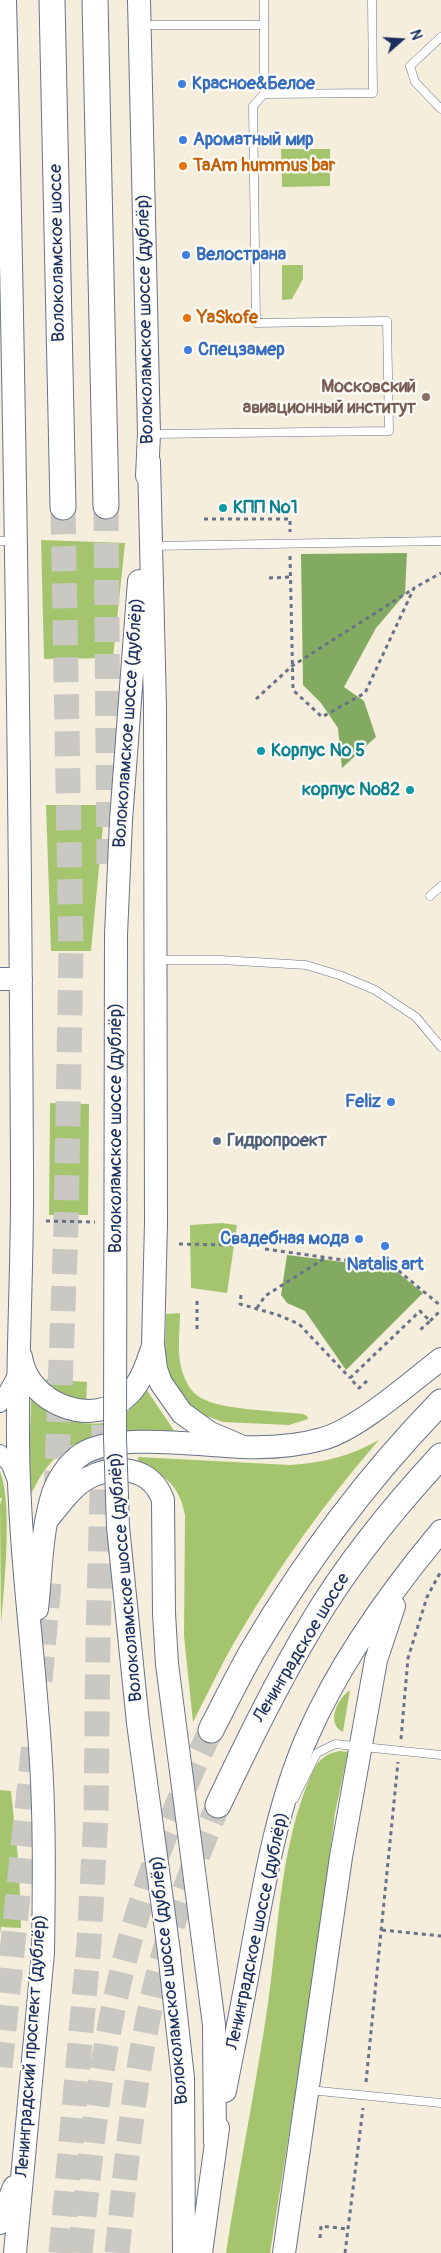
<!DOCTYPE html>
<meta charset="utf-8">
<style>
body{margin:0}
#map{position:relative;width:441px;height:2253px;overflow:hidden;background:#f6eedc;font-family:Pangolin,sans-serif}
canvas{display:block}
.north{position:absolute;left:376px;top:15px;width:50px;height:50px;-webkit-text-stroke:4px #fdfcf7;paint-order:stroke;rotate:71deg;font-size:14px;font-weight:700;line-height:20px;text-align:center;color:#1b2f5e}
.north::after{content:'';display:block;margin:auto;width:18px;height:22px;background:#1b2f5e;clip-path:polygon(50% 0,100% 100%,50% 72%,0 100%)}
</style>
<div id="map">
<canvas width="441" height="2253"></canvas>
<div class="north">N</div>
</div>
<script>
const c = document.querySelector('canvas').getContext('2d');
c.lineJoin = 'round';
function paint(path, color) { c.fillStyle = color; c.fill(path, 'evenodd'); }
function strokePath(path, color, width, dash) { c.strokeStyle = color; c.lineWidth = width; c.lineCap = dash ? 'butt' : 'round'; c.setLineDash(dash || []); c.stroke(path); }
function write(font, color, halo, rows, align = 'center') {
  c.font = font + ' Pangolin,sans-serif'; c.lineWidth = 4.5; c.setLineDash([]); c.textBaseline = 'middle'; c.strokeStyle = halo; c.fillStyle = color; for (const [text, x, y, turn = 0] of rows) {
    c.save(); c.translate(x, y); c.rotate((+turn || 0) * Math.PI / 180); c.textAlign = isNaN(turn) ? turn : align; if (halo) c.strokeText(text, 0, 0); c.fillText(text, 0, 0); c.restore();
  }
}
paint(new Path2D(`
 M 281,149 L 330,149 L 330,186 L 282,187 Z
 M 282,265 L 303,265 L 303,279 L 292,299 L 282,300 Z
 M 41,540 L 125,543 L 113,658 L 44,659 Z
 M 46,805 L 105,805 L 91,951 L 51,951 Z
 M 50,1103 L 89,1104 L 88,1215 L 49,1215 Z
 M 222,1223 L 237,1225 L 227,1293 L 191,1288 L 190,1225 Z
 M 180,1313 C 180,1331 177,1350 181,1367 C 184,1379 190,1392 201,1398 C 221,1410 279,1411 303,1414 L 307,1416 L 308,1419 L 289,1425 L 223,1422 L 201,1414 L 191,1407 L 169,1375 L 165,1353 L 166,1314 Z
 M 46,1379 L 87,1382 L 86,1403 C 74,1401 49,1391 46,1379 Z
 M 143,1389 L 146,1389 L 175,1432 C 128,1433 76,1427 45,1470 C 38,1479 33,1490 28,1500 L 31,1399 C 67,1426 121,1441 143,1389 Z
 M 379,1440 C 325,1502 277,1569 235,1641 C 220,1667 207,1695 193,1722 L 184,1636 L 185,1515 C 179,1485 166,1475 138,1465 L 138,1457 L 290,1465 C 323,1463 350,1456 379,1440 Z
 M 0,1471 C 13,1504 4,1589 1,1627 L 0,1505 L 2,1498 L 0,1498 Z
 M 350,1690 L 343,1732 C 325,1723 338,1698 350,1690 Z
 M 340,1751 L 348,1752 L 335,1813 L 317,1957 L 270,2253 L 226,2253 C 239,2169 256,2086 268,2003 C 279,1926 280,1845 312,1773 C 318,1760 326,1753 340,1751 Z
 M 0,1790 L 11,1791 L 19,1868 L 21,1928 L 1,1927 L 0,1934 Z`), '#a4c56e');
paint(new Path2D(`
 M 407,553 L 405,594 L 376,628 L 344,687 L 364,701 L 376,737 L 342,768 L 338,728 L 321,703 L 303,685 L 301,554 Z
 M 287,1255 L 392,1268 L 423,1293 L 346,1370 L 305,1311 L 287,1303 L 281,1295 Z`), '#83aa61');
strokePath(new Path2D(`
 M 106,506 L 109,870
 M 56,1496 L 66,1228 L 71,951 L 63,507
 M 40,1681 L 49,1583
 M 0,2067 L 34,1743
 M 61,2253 L 89,1943 L 96,1816 L 98,1634 L 104,1425
 M 80,2253 C 90,2163 98,2072 119,1983 C 139,1896 172,1811 211,1730
 M 117,2253 C 126,2165 134,2077 154,1991 C 169,1927 193,1866 218,1805`), '#cac8c3', 25, [25, 12]);
const lane = new Path2D(`
 M 140,25 L 264,25 L 264,0
 M 264,25 L 264,94 L 373,93 L 372,0
 M 441,37 L 410,66 L 415,82 L 441,109
 M 152,434 L 389,431 L 387,321 L 256,323 L 253,106 L 264,94
 M 0,541 L 15,541
 M 153,546 L 441,541
 M 430,896 L 441,886
 M 157,960 L 221,960 L 306,965 L 342,976 L 375,990 L 416,1017 L 441,1047
 M 294,1799 L 317,1753 L 335,1744 L 441,1755
 M 309,2090 L 441,2103`);
const street = new Path2D(`
 M 0,1404 L 17,1374
 M 0,1453 L 10,1465 L 16,1481`);
const secondary = new Path2D(`
 M 5,0 C 15,390 20,779 22,1168 C 23,1260 17,1352 18,1443 C 19,1545 33,1645 40,1747 C 45,1815 44,1885 43,1953 L 15,2253
 M 139,0 L 149,434 L 147,476
 M 149,462 L 155,706 L 156,1223 L 153,1345 L 156,1369 L 161,1383 L 182,1413 L 210,1433 L 243,1447
 M 121,820 L 139,581
 M 0,979 L 21,979
 M 21,1357 C 28,1404 94,1430 129,1394 C 142,1381 147,1363 153,1346
 M 47,1520 C 59,1506 71,1487 88,1478 C 117,1463 152,1468 163,1500 L 164,1613 L 167,1664 L 214,2025 L 215,2142
 M 37,1609 C 41,1573 41,1536 51,1500 C 55,1483 67,1464 82,1454 C 117,1432 202,1446 243,1447 C 270,1448 297,1446 322,1439 C 357,1430 411,1382 441,1359
 M 169,1952 L 183,2078 L 184,2253
 M 225,2091 C 234,2044 244,1997 252,1950 C 265,1878 278,1804 307,1737 C 339,1664 390,1592 441,1531
 M 0,2223 L 14,2187
 M 201,2253 L 218,2128
 M 284,2253 L 341,1857 L 376,1660 L 394,1606`);
const primary = new Path2D(`
 M 52,0 L 63,507
 M 95,0 L 106,506
 M 211,1730 C 225,1703 238,1676 253,1650 C 306,1560 368,1477 441,1402
 M 218,1805 C 247,1744 277,1682 312,1624 C 348,1563 393,1508 441,1456`);
strokePath(lane, '#68728a', 9);
strokePath(street, '#68728a', 18);
strokePath(secondary, '#68728a', 24);
strokePath(primary, '#68728a', 27);
strokePath(new Path2D(`
 M 204,519 L 290,519 L 290,532
 M 290,556 L 293,690 L 322,717 L 365,693 L 414,588 L 441,573
 M 269,578 L 291,577
 M 256,699 L 292,666 L 413,589
 M 46,1221 L 95,1222
 M 179,1244 L 234,1245
 M 265,1249 L 394,1267 L 441,1306
 M 241,1295 L 240,1304 L 278,1315 L 299,1324 L 350,1378
 M 257,1308 L 265,1296 L 325,1258
 M 430,1321 L 441,1310
 M 197,1329 L 197,1299
 M 367,1381 L 359,1388 L 350,1378 L 420,1311 L 430,1321 L 420,1330
 M 401,1739 L 408,1658 L 427,1597 L 441,1571
 M 382,1930 L 441,1936
 M 366,2082 L 398,1762
 M 320,2238 L 321,2226 L 348,2229
 M 345,2253 L 363,2108`), '#68728a', 3, [4, 4]);
strokePath(lane, '#fff', 8);
strokePath(street, '#fff', 16);
strokePath(secondary, '#fff', 22);
strokePath(primary, '#fff', 25);
const secondaryBridge = new Path2D(`
 M 121,820 L 116,935 L 115,1438 L 118,1527 L 138,1723 L 169,1952`);
strokePath(secondaryBridge, '#68728a', 24, []);
strokePath(secondaryBridge, '#fff', 22);
for (const [x, y, r, color] of [
 [182,84,5,"#3f7fe0"],
 [183,140,5,"#3f7fe0"],
 [183,166,5,"#e8710a"],
 [186,255,5,"#3f7fe0"],
 [187,318,5,"#e8710a"],
 [188,350,5,"#3f7fe0"],
 [426,397,5,"#8d6e63"],
 [223,508,5,"#0f9aa8"],
 [261,751,5,"#0f9aa8"],
 [410,790,5,"#0f9aa8"],
 [391,1102,5,"#3f7fe0"],
 [217,1141,5,"#5c6f8a"],
 [359,1239,5,"#3f7fe0"],
 [385,1246,5,"#3f7fe0"]
]) { const dot = new Path2D(); dot.arc(x, y, r, 0, 2 * Math.PI); c.fillStyle = color; c.fill(dot); strokePath(dot, '#fdfcf7', 2); }
write('bold 18px', '#366cbe', '#fdfcf7', [
 ["Красное&Белое",192,84],
 ["Ароматный мир",193,140],
 ["Велострана",196,255],
 ["Спецзамер",198,350],
 ["Feliz",381,1102,"right"],
 ["Свадебная мода",349,1239,"right"],
 ["Natalis art",385,1265,"center"]
], 'left');
write('bold 18px', '#c56008', '#fdfcf7', [
 ["TaAm hummus bar",193,166],
 ["YaSkofe",197,318]
], 'left');
write('18px', '#1b2f5e', '#fdfcf7', [
 ["Волоколамское шоссе",58,253,-91],
 ["Волоколамское шоссе (дублёр)",146,319,-91],
 ["Волоколамское шоссе (дублёр)",129,723,-86],
 ["Волоколамское шоссе (дублёр)",116,1128,-90],
 ["Волоколамское шоссе (дублёр)",126,1577,-95],
 ["Ленинградское шоссе",302,1648,-59],
 ["Ленинградское шоссе (дублёр)",258,1931,-78],
 ["Волоколамское шоссе (дублёр)",170,1980,-96],
 ["Ленинградский проспект (дублёр)",32,2046,-86]
]);
write('bold 18px', '#785e54', '#fdfcf7', [
 ["Московский",416,387],
 ["авиационный институт",416,408]
], 'right');
write('bold 18px', '#0d838f', '#fdfcf7', [
 ["КПП №1",233,508],
 ["Корпус № 5",271,751],
 ["корпус №82",400,790,"right"]
], 'left');
write('bold 18px', '#4e5e75', '#fdfcf7', [
 ["Гидропроект",227,1141]
], 'left');
</script>
